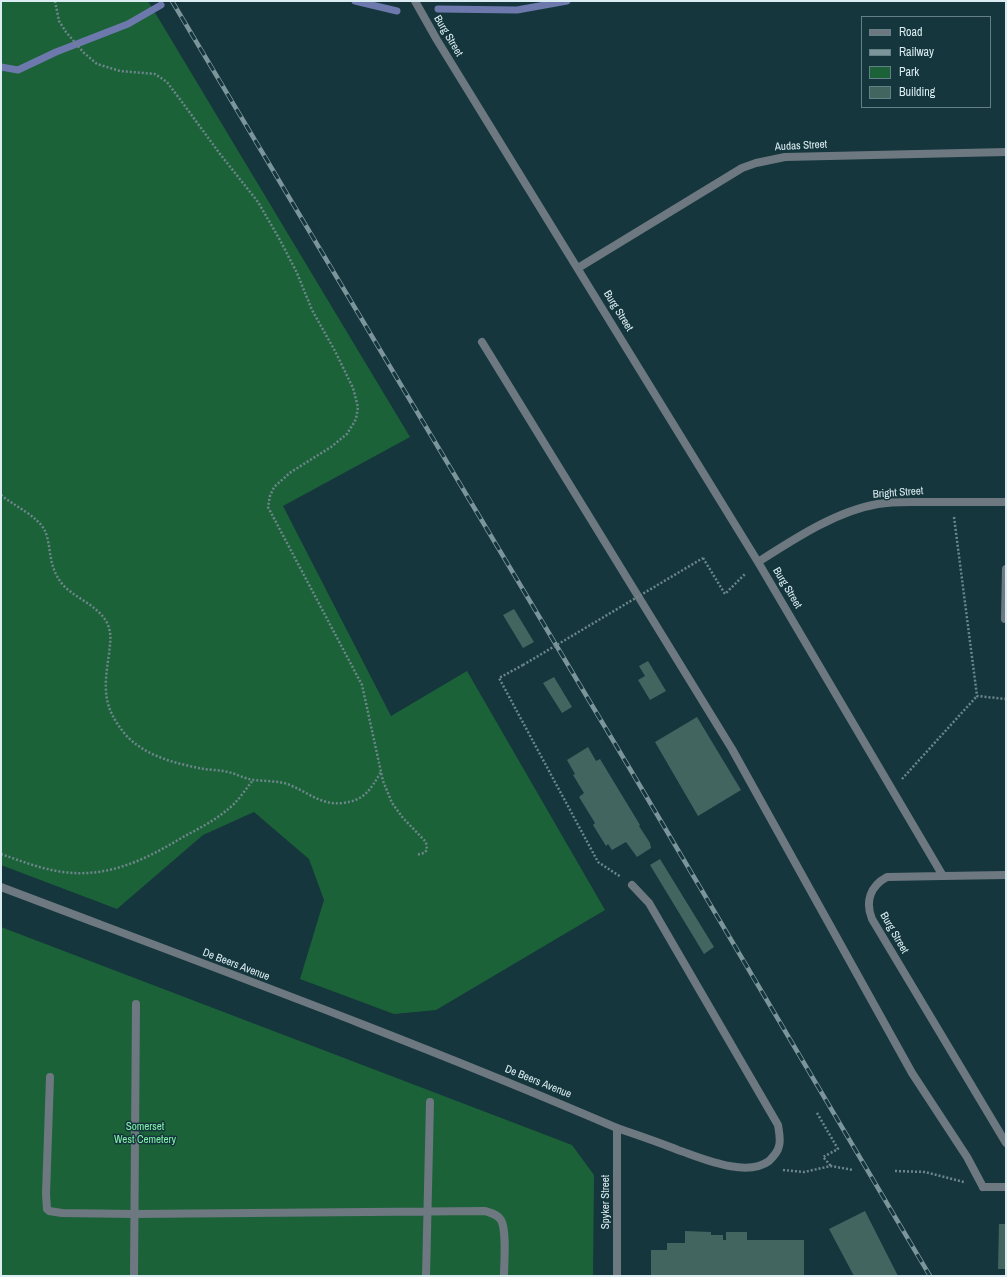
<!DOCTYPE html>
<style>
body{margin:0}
#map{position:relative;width:1007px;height:1277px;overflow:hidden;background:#15363d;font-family:"Archivo Narrow",sans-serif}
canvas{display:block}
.frame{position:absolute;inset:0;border:2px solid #dbedf2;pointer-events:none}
.legend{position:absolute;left:861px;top:16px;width:130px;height:92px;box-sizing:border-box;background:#15363d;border:1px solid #647f85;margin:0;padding:5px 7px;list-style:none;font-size:12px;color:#dbedf2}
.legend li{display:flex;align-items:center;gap:8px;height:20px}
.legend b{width:20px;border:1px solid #647f85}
</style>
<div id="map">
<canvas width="1007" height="1277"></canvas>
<div class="frame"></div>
<ul class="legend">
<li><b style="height:5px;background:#6e7881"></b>Road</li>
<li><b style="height:5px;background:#7c959b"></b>Railway</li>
<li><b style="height:11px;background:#1c6238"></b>Park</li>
<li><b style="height:11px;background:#436560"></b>Building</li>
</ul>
</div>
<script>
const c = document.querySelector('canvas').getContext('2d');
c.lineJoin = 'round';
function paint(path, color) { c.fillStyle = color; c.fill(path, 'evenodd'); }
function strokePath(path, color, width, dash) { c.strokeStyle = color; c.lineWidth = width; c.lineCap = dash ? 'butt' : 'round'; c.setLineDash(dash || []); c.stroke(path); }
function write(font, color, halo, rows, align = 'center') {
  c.font = font + ' "Archivo Narrow",sans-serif'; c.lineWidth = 3; c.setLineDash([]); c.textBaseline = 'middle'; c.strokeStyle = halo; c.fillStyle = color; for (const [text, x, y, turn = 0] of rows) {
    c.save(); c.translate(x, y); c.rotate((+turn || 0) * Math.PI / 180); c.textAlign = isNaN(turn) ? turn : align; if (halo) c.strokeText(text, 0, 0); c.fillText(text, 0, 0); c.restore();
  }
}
paint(new Path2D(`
 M 1,1 L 148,1 L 410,437 L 283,506 L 391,716 L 467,671 L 605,910 L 436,1010 L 394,1014 L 300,979 L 324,900 L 309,859 L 254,812 L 203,835 L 117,909 L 1,865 Z
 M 1,927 L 572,1145 L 594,1175 L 593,1276 L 1,1276 Z`), '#1c6238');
strokePath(new Path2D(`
 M 355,1 L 397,11
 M 438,9 L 517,10 L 567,1
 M 1,67 L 18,70 L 56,52 L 128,24 L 161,5`), '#6d79ac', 7);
paint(new Path2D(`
 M 514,609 L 534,642 L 523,648 L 503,615 Z
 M 648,661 L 666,691 L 650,700 L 638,680 L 645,676 L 639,666 Z
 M 554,677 L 572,707 L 562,713 L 543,683 Z
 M 697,717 L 741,790 L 698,816 L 655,742 Z
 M 588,747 L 596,761 L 600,759 L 640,825 L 639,826 L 650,843 L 651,848 L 637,857 L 626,842 L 612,850 L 608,844 L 606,846 L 593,825 L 595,823 L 579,797 L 584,793 L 573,775 L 575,774 L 567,760 Z
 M 660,859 L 714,947 L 704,954 L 650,865 Z
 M 865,1211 L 898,1276 L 854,1276 L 829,1229 Z
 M 999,1224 L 1006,1224 L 1006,1269 L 998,1269 Z
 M 685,1231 L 711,1232 L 711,1235 L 723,1235 L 723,1240 L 726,1240 L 726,1232 L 747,1232 L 747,1240 L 804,1240 L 804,1276 L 651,1276 L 651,1250 L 667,1250 L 667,1243 L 685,1243 Z`), '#436560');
strokePath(new Path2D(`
 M 55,1 L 59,21 L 66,32 L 84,53 L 97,64 L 120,71 L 155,74 L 167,82 L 182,102 L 220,154 L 258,202 L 280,240 L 297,273 L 312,310 L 335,351 L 353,388 L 358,407 L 356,419 L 347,434 L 331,447 L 291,472 L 274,487 L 270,496 L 268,507 L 362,685 L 383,781 L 392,803 L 403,818 L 426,842 L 427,850 L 424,853 L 416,855
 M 1,495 C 14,506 38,516 45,531 C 47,535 48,541 49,546 C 51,561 53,573 63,585 C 76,599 100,606 108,625 C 112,635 110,644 109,654 C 104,688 102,706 125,734 C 144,756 177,764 204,769 C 212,770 220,770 228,772 C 237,774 245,779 254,780 C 264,781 274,781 284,783 C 305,789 319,806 343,803 C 365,800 370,790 381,772
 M 954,517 L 977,696 L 1006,699
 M 703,558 L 725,594 L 746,573
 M 523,665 L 499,678 L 598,862 L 621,877
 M 902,779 L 977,696
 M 1,854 C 21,861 41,869 63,872 C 108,878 145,860 183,837 C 198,829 214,821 227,810 C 237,803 245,790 253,780
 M 817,1113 L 838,1149 L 823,1157 L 831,1166
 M 783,1170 L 804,1172 L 831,1166 L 853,1170
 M 895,1171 L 925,1172 L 964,1182`), '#6c868c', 2.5, [2, 2]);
strokePath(new Path2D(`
 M 482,342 L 732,749 L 912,1073 L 967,1157 L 983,1187
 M 1005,619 L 1006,569
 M 50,1077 L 46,1194 L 47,1209 L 49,1211 L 62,1213 L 134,1214 L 485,1211 C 491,1213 497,1214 501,1220 C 507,1231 504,1263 504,1276
 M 617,1128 C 637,1135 658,1142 678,1150 C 702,1158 746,1178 769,1161 C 773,1157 778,1152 779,1146 C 781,1139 779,1132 778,1125 L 649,903 L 632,885
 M 134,1276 L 136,1004
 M 426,1276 L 430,1102`), '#6e7881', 8);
strokePath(new Path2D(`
 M 415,1 L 437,40 L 758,562 L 943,876 L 887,877 C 870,886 865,902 872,919 L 1006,1143
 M 578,268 L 742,168 L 756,163 L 785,157 L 1006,152
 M 758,562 C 794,539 836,511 878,504 C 894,501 911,502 927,502 C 953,502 980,502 1006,502
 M 943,876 L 1006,875
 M 1,887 C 207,965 415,1041 617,1128 L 617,1276
 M 983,1187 L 1006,1187`), '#6e7881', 8);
const rail = new Path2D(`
 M 172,1 L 633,774 L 930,1276`);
strokePath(rail, '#7c959b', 4.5);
strokePath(rail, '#15363d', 3, [9]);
strokePath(new Path2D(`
 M 523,665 L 703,558`), '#6c868c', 2.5, [2, 2]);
write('11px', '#dbedf2', '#15363d', [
 ["Burg Street",448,36,59],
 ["Audas Street",801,146,-3],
 ["Burg Street",618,311,58],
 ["Bright Street",898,493,-4],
 ["Burg Street",787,588,59],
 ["Burg Street",894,933,60],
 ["De Beers Avenue",236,965,21],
 ["De Beers Avenue",538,1082,22],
 ["Spyker Street",606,1202,-90]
]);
write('11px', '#81f1a6', '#15363d', [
 ["Somerset",145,1127],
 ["West Cemetery",145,1140]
]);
</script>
